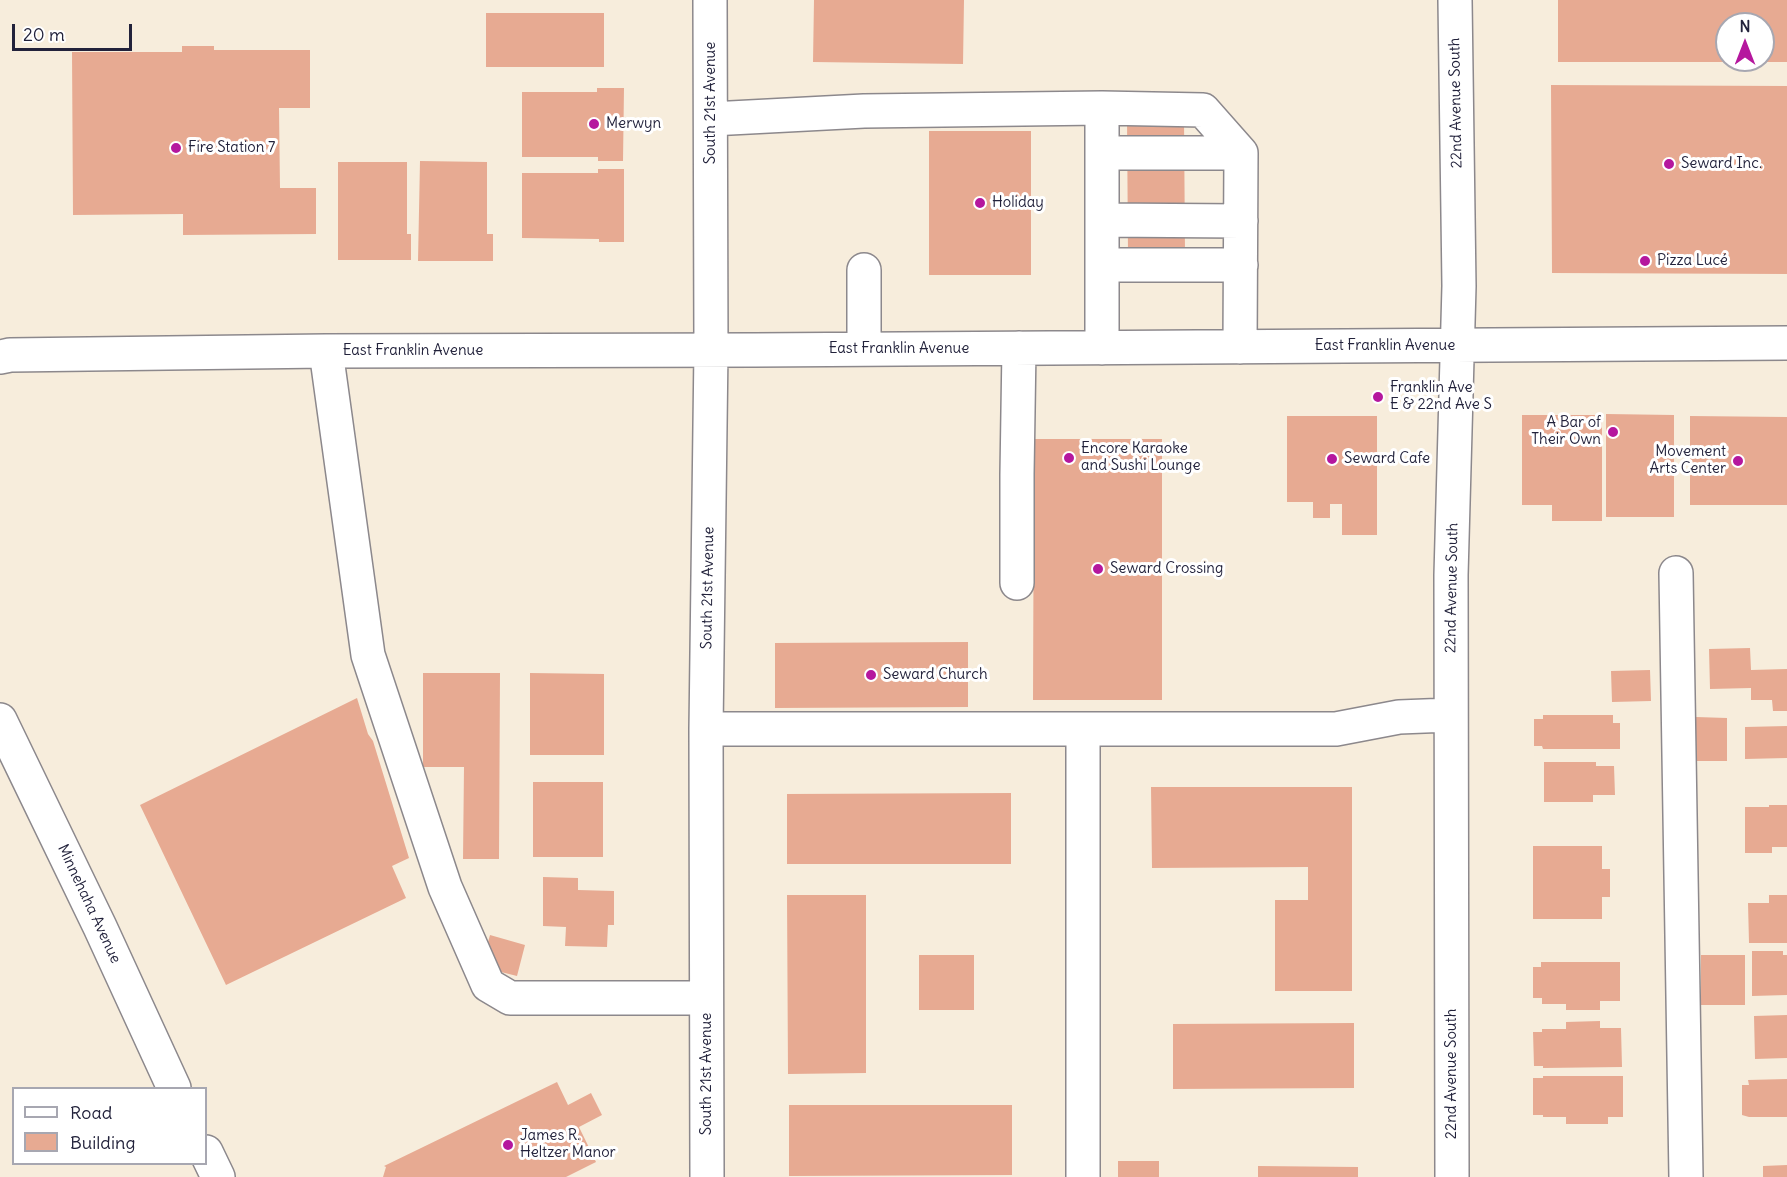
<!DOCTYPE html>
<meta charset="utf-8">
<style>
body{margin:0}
#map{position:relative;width:1787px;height:1177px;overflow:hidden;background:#f7eddc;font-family:Delius,sans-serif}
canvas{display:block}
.legend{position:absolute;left:12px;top:1087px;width:195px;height:78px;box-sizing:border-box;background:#fff;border:2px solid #a7a7b1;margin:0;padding:8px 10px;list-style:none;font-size:18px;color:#22223b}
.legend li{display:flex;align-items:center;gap:12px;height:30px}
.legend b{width:30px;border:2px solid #a7a7b1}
.north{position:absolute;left:1715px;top:12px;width:60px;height:60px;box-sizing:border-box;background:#fff;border:2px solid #a7a7b1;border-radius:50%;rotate:0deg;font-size:16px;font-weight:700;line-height:24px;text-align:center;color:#22223b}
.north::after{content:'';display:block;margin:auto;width:21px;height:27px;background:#b5179e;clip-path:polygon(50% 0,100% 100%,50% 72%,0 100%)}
.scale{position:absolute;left:12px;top:24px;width:120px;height:27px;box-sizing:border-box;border:3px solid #22223b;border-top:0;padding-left:8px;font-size:18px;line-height:21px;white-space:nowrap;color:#22223b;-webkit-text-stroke:4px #fff;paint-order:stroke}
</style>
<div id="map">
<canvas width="1787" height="1177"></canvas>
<ul class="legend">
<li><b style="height:8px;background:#fff"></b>Road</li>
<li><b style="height:16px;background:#e7aa92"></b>Building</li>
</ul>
<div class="north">N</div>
<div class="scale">20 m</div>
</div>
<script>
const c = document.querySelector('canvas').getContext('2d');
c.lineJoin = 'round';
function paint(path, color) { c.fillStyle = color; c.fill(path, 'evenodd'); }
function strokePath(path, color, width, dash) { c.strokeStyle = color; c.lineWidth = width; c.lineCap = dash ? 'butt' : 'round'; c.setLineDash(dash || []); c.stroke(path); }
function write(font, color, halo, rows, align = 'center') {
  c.font = font + ' Delius,sans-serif'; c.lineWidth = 6; c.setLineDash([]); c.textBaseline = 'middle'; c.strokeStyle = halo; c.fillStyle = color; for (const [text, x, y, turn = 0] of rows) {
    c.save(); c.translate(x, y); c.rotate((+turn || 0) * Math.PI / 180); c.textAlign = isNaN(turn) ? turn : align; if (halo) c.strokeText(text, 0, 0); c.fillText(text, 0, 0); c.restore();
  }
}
paint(new Path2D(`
 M 814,0 L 964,0 L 963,64 L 813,62 Z
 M 1558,0 L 1787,0 L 1787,62 L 1763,62 L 1763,24 L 1727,24 L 1727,62 L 1558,62 Z
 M 486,13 L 604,13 L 604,67 L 486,67 Z
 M 182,46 L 214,46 L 214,50 L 310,50 L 310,108 L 279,108 L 280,188 L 316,188 L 316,234 L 183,235 L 183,214 L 73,215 L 72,52 L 182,52 Z
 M 1551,85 L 1787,86 L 1787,274 L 1552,273 Z
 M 597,88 L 624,88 L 623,161 L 598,161 L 598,157 L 522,157 L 522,92 L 597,92 Z
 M 1127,117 L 1184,117 L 1185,254 L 1128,254 Z
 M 929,131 L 1031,131 L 1031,275 L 929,275 Z
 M 420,161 L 487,162 L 487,234 L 493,234 L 493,261 L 418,261 Z
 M 338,162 L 407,162 L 407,234 L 411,234 L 411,260 L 338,260 Z
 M 598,169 L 624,169 L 624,242 L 599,242 L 599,239 L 522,238 L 522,173 L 598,173 Z
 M 1606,414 L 1674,415 L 1674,517 L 1606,517 Z
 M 1522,415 L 1602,415 L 1602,521 L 1552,521 L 1552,505 L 1522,505 Z
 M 1287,416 L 1377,416 L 1377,535 L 1342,535 L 1342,504 L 1330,504 L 1330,518 L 1313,518 L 1313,502 L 1287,502 Z
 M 1690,416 L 1787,417 L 1787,505 L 1690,505 Z
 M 1034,439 L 1162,439 L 1162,700 L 1033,700 Z
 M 968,642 L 968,707 L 775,708 L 775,643 Z
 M 1750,648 L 1751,670 L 1787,669 L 1787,711 L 1773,711 L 1772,700 L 1751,700 L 1751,688 L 1710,689 L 1709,649 Z
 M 1650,670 L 1651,701 L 1612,702 L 1611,671 Z
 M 423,673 L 500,673 L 499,859 L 463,859 L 464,767 L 423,767 Z
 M 530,673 L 604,674 L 604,755 L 530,755 Z
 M 357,698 L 368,734 L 373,741 L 409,858 L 392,866 L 406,898 L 226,985 L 140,805 Z
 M 1543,715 L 1613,715 L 1613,723 L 1620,723 L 1620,749 L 1543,749 L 1542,746 L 1534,746 L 1534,719 L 1543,719 Z
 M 1696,717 L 1727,718 L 1727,761 L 1696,761 Z
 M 1787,726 L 1787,758 L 1745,759 L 1745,727 Z
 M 1544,762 L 1596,762 L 1596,766 L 1614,766 L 1615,795 L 1593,795 L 1593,802 L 1544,802 Z
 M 533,782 L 603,782 L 603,857 L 533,857 Z
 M 1151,787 L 1352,787 L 1352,991 L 1275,991 L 1275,900 L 1308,900 L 1308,867 L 1152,868 Z
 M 1011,793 L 1011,864 L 787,864 L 787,794 Z
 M 1769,805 L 1787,805 L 1787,847 L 1772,847 L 1772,853 L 1745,853 L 1745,807 L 1769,807 Z
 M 1533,846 L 1602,846 L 1602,869 L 1610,869 L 1610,897 L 1602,897 L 1602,919 L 1533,919 Z
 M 543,877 L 578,878 L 578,890 L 614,891 L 614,925 L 608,925 L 607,947 L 565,946 L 566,927 L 543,926 Z
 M 787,895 L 866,895 L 866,1073 L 788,1074 Z
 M 1769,895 L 1787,895 L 1787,943 L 1749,943 L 1748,903 L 1769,903 Z
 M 490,935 L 525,945 L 517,976 L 481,967 Z
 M 1752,951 L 1783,951 L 1783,955 L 1787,955 L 1787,995 L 1752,996 Z
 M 919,955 L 974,955 L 974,1010 L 919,1010 Z
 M 1701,955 L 1745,955 L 1745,1005 L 1701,1005 Z
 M 1541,962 L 1620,962 L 1620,1001 L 1600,1001 L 1600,1010 L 1566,1010 L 1566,1004 L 1542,1004 L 1542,998 L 1533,998 L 1533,967 L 1541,967 Z
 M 1787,1015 L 1787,1058 L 1755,1059 L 1754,1016 Z
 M 1600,1021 L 1600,1028 L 1621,1028 L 1622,1067 L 1543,1068 L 1543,1066 L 1534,1066 L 1533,1032 L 1542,1032 L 1542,1029 L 1566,1029 L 1566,1022 Z
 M 1354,1023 L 1354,1088 L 1173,1089 L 1173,1024 Z
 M 1543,1076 L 1623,1076 L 1623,1117 L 1608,1117 L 1608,1124 L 1566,1124 L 1566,1117 L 1543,1117 L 1543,1115 L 1533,1115 L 1533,1078 L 1543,1078 Z
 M 1787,1079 L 1787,1117 L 1749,1117 L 1742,1115 L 1742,1085 L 1749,1085 L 1748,1080 Z
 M 557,1082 L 568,1105 L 591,1093 L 602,1115 L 579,1127 L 596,1162 L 566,1177 L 383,1177 L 386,1167 L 384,1166 Z
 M 789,1105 L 1012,1105 L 1012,1175 L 789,1176 Z
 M 1118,1161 L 1159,1161 L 1159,1177 L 1118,1177 Z
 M 1787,1165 L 1787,1177 L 1763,1177 L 1763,1166 Z
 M 1258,1166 L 1358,1167 L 1358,1177 L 1258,1177 Z`), '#e7aa92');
const minor = new Path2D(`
 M 711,119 L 864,111 L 1102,108 L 1203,110 L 1241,153 L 1240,347
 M 1103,153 L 1241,153
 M 1102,220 L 1241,221
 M 1102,265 L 1241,265
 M 1102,348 L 1102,108
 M 864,349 L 864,270
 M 326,351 L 368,655 L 445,887 L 488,985 L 510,998 L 706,998
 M 0,357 L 10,355 L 326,351 L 755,350 L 1787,343
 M 1676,573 L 1686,1177
 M 1017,583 L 1017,474 L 1019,348
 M 0,720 L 100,927 L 174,1088
 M 706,729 L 1336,729 L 1399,717 L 1450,715
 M 1083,729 L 1083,1177
 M 206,1152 L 218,1177
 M 707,1177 L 706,729 L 711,350 L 710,0
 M 1452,1177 L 1451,575 L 1459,286 L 1455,0`);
strokePath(minor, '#8c888c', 36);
strokePath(minor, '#fff', 33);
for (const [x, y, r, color] of [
 [594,124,6,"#b5179e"],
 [176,148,6,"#b5179e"],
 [1669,164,6,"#b5179e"],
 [980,203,6,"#b5179e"],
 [1645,261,6,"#b5179e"],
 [1378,397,6,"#b5179e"],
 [1613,432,6,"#b5179e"],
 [1069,458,6,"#b5179e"],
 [1332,459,6,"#b5179e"],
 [1738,461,6,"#b5179e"],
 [1098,569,6,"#b5179e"],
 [871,675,6,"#b5179e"],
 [508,1145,6,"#b5179e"]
]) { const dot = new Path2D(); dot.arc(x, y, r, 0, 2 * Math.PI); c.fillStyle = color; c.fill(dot); strokePath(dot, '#fff', 2); }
write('15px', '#22223b', '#fff', [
 ["South 21st Avenue",711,103,-90],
 ["22nd Avenue South",1456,103,-91],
 ["East Franklin Avenue",1385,346],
 ["East Franklin Avenue",899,349],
 ["East Franklin Avenue",413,351],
 ["South 21st Avenue",708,588,-89],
 ["22nd Avenue South",1452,588,-89],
 ["Minnehaha Avenue",89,904,65],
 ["South 21st Avenue",707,1074,-90],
 ["22nd Avenue South",1452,1074,-90]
]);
write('15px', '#22223b', '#fff', [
 ["Merwyn",606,124],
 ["Fire Station 7",188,148],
 ["Seward Inc.",1681,164],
 ["Holiday",992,203],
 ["Pizza Lucé",1657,261],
 ["Franklin Ave",1390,388],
 ["E & 22nd Ave S",1390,405],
 ["A Bar of",1601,423,"right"],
 ["Their Own",1601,440,"right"],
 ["Encore Karaoke",1081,449],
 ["and Sushi Lounge",1081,466],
 ["Movement",1726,452,"right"],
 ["Arts Center",1726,469,"right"],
 ["Seward Cafe",1344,459],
 ["Seward Crossing",1110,569],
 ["Seward Church",883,675],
 ["James R.",520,1136],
 ["Heltzer Manor",520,1153]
], 'left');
</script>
